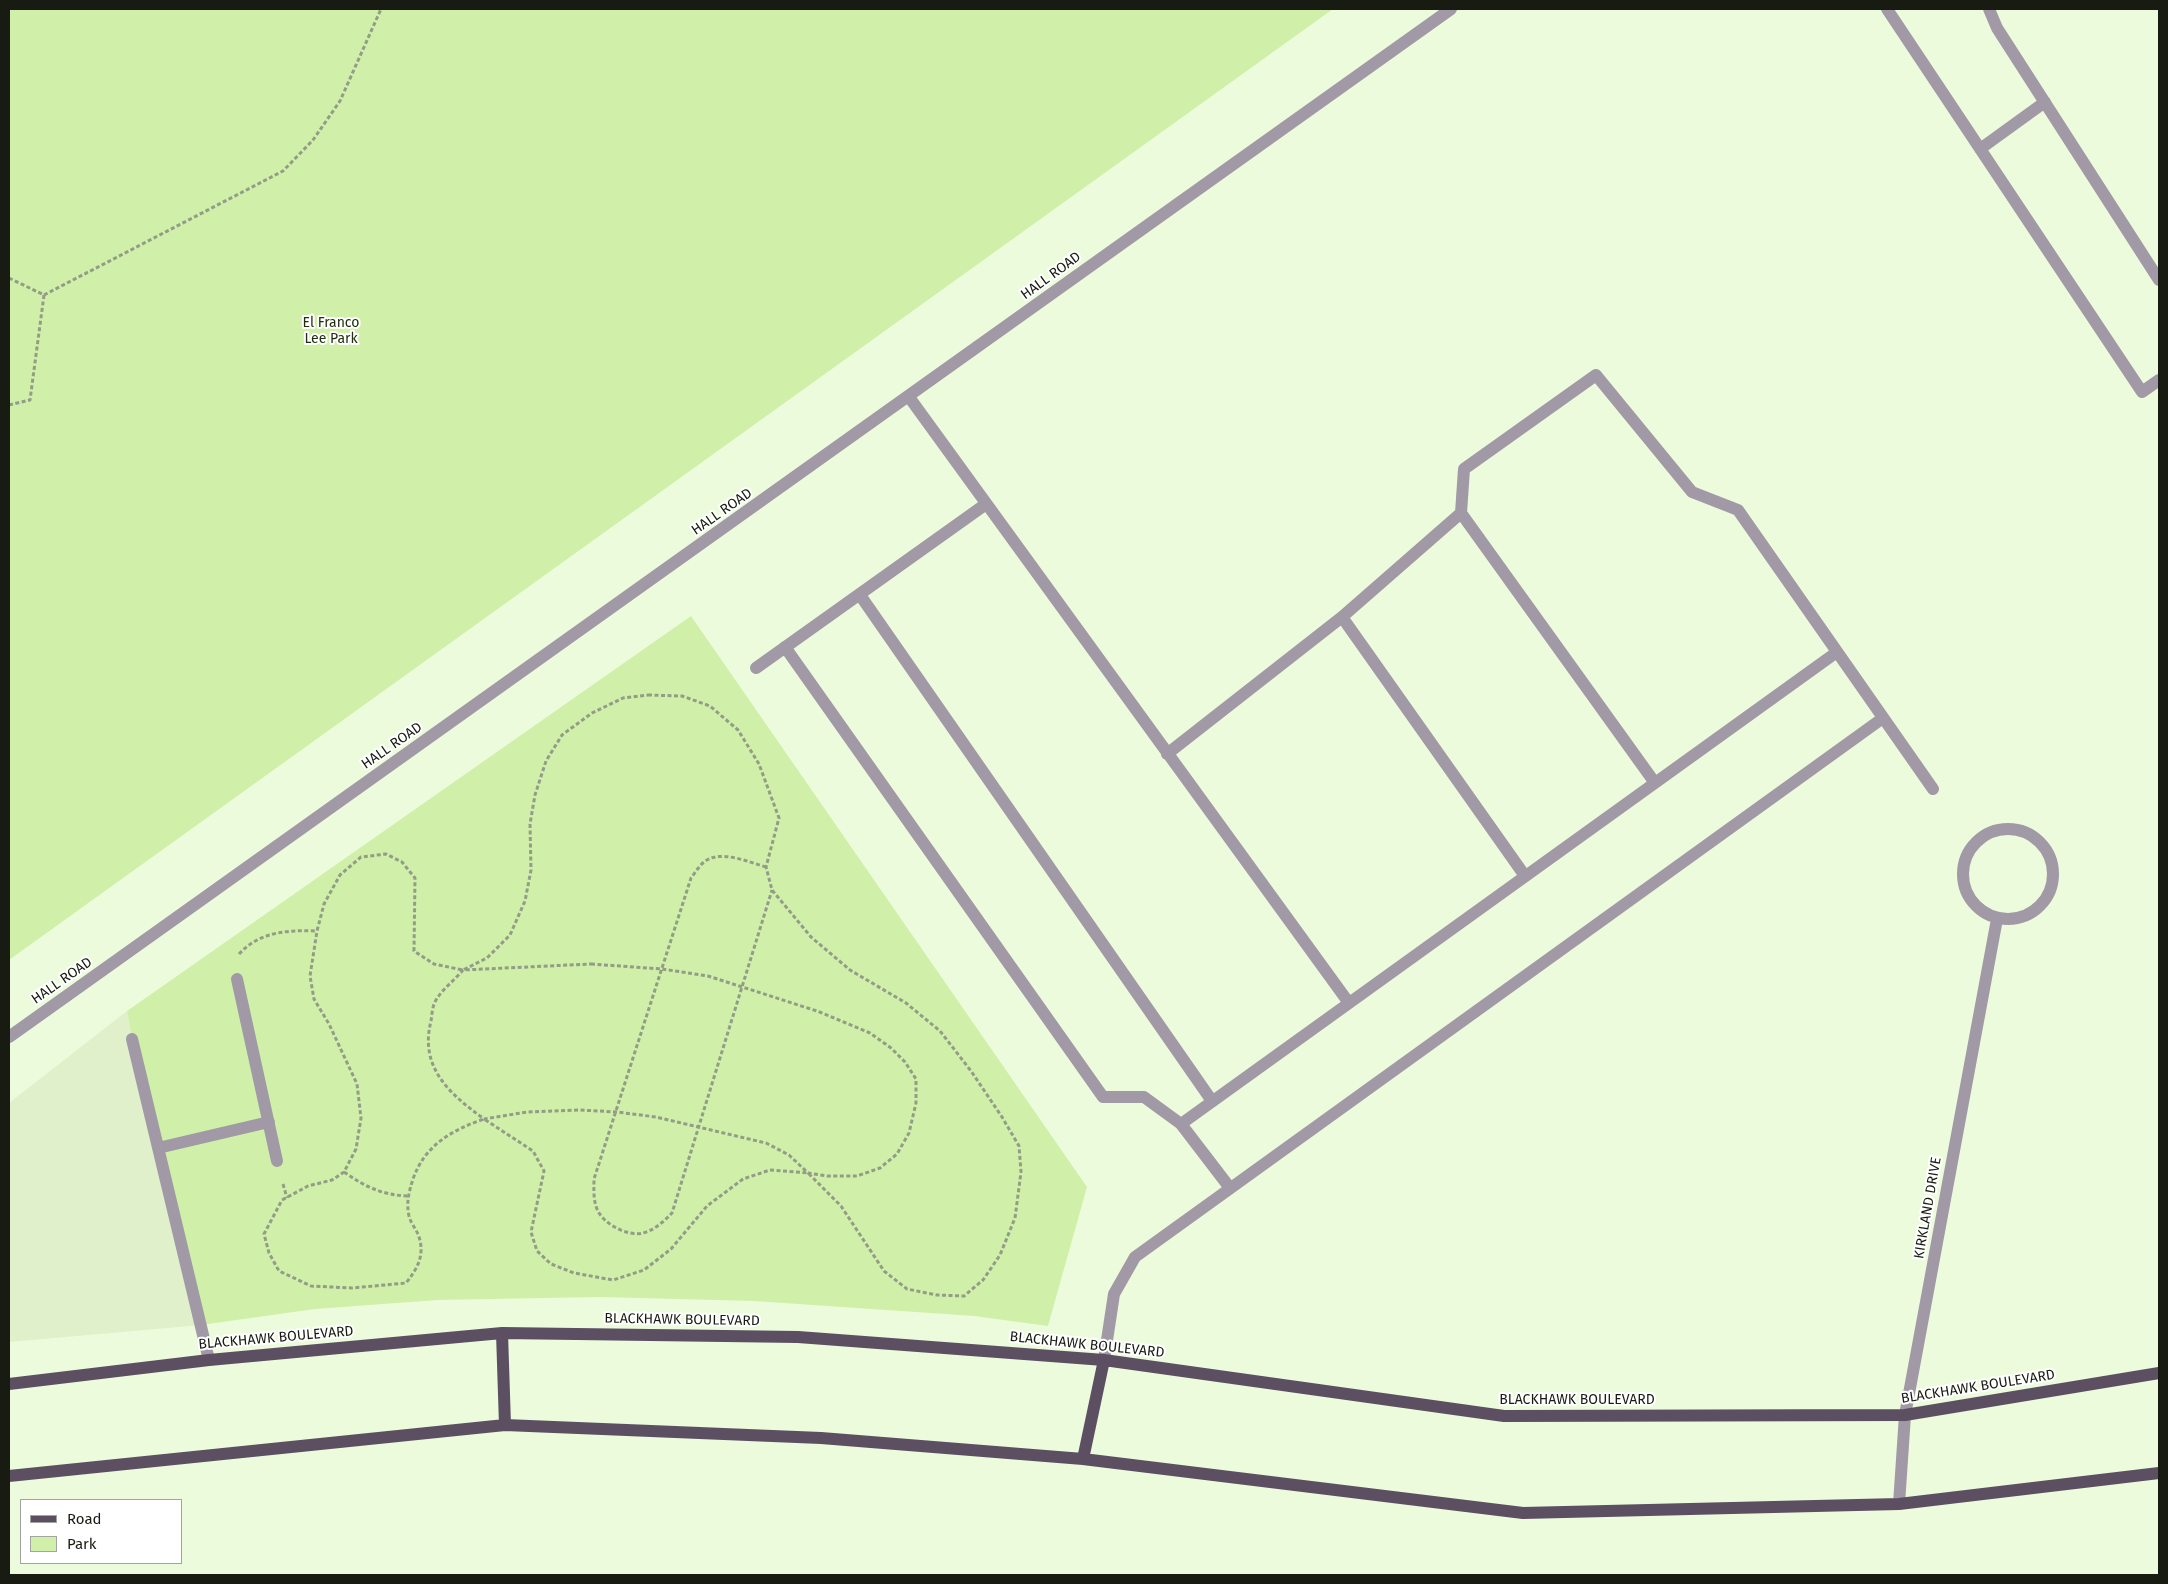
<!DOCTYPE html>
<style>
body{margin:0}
#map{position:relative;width:2168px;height:1584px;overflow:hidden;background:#edfbdd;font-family:"Fira Sans",sans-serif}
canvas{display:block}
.frame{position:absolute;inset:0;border:10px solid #171b11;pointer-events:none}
.legend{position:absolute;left:20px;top:1499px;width:162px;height:65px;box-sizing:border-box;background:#fff;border:1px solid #a2a4a0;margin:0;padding:6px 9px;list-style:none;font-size:15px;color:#171b11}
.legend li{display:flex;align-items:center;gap:10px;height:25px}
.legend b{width:25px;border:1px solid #a2a4a0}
</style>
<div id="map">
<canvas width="2168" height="1584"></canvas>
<div class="frame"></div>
<ul class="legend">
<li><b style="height:6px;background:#5c4f62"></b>Road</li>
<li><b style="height:14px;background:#d0f0a9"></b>Park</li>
</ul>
</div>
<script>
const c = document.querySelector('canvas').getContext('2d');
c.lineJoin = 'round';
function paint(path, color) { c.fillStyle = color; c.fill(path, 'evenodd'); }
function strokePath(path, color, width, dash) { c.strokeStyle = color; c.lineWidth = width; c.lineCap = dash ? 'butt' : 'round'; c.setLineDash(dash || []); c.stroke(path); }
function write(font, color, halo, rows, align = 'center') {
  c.font = font + ' "Fira Sans",sans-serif'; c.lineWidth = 4; c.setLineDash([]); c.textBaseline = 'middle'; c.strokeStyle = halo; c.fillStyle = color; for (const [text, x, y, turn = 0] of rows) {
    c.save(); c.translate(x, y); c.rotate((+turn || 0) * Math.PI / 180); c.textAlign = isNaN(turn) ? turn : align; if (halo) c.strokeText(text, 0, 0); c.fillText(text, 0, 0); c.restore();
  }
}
paint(new Path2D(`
 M 127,1011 L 132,1039 L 201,1325 L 9,1342 L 9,1103 Z`), '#dff0cb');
paint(new Path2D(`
 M 9,9 L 1333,9 L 9,960 Z
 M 691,616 L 1087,1187 L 1048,1326 L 974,1316 L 754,1301 L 600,1297 L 438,1300 L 315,1309 L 201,1325 L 132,1039 L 127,1011 Z`), '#d0f0a9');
strokePath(new Path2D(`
 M 9,278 L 44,295
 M 44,295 L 283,171 L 313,140 L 340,101 L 381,9
 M 9,405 L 30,400 L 44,295
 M 648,695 L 682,696 L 710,706 L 738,730 L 759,764 L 779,818 L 766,867 L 772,890 L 811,937 L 850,970 L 906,1003 L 940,1031 L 971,1071 L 1002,1117 L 1019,1146 L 1021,1172 L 1015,1218 L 1000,1255 L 983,1280 L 964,1296 L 937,1295 L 907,1289 L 884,1271 L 841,1206 L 808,1173 L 770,1170 L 743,1179 L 707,1206 L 671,1249 L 644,1270 L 613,1280 L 574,1273 L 551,1264 L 537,1251 L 531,1232 L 544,1171 L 533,1151 L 484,1119 C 452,1130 425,1145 413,1179 C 409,1192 406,1202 409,1216 C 411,1224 417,1230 419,1237 C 425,1256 417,1269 406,1283 L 352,1288 L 311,1286 L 279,1271 L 269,1253 L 264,1234 L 282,1200 L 308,1186 L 332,1180 L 344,1172 L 356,1149 L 361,1118 L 357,1084 L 329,1024 L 314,999 L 310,976 L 317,931 L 324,904 L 340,875 L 361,857 L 386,854 L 402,862 L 415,878 L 414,951 L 434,964 L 463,970 L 487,958 L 510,935 L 525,901 L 531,870 L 530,824 L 535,795 L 546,761 L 562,735 L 592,713 L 623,698 Z
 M 766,867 C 748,862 720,849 704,862 C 699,866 695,873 691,878 L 594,1179 C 594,1189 593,1199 597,1209 C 603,1224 628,1237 643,1233 C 655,1230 664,1221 672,1213 L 772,890
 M 239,954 C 260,931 289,930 317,931
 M 591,964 L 662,969 L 708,976 L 817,1011 L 870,1033 L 891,1048 L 905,1062 L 916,1079 L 916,1103 L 909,1133 L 897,1154 L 880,1168 L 857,1176 L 827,1176 L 808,1173 L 789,1155 L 766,1143 L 656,1117 L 617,1112 L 580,1110 L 527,1112 L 484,1119 C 450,1094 419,1068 431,1021 C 432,1015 432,1008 435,1002 C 440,991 455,980 463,970 Z
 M 344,1172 C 364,1186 382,1195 407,1196
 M 283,1184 L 287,1198`), '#929c87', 3, [4, 2.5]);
strokePath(new Path2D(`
 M 1887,9 L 2142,392 L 2159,380
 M 1989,9 L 1997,28 L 2159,280
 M 1980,149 L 2045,102
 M 909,397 L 1349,1003
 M 1461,513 L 1655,783
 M 860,595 L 1212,1101
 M 1342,617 L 1525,876
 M 785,647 L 1103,1097 L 1144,1097 L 1181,1124 L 1230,1188
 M 756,668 L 986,504
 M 1167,754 L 1342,617 L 1461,513 L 1464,469 L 1596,375 L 1692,492 L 1738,510 L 1933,789
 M1963 874a45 45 0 1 1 90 0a45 45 0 1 1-90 0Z
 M 237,979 L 277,1161
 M 9,1037 L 1451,9
 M 132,1039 L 209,1360
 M 1181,1124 L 1837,652
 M 158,1148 L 269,1122
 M 1104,1360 L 1114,1294 L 1135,1257 L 1883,718
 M 1899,1504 L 1905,1415 L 1997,919`), '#a199a5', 12);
strokePath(new Path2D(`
 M 502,1333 L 505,1425
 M 9,1384 L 209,1360 L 502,1333 L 798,1337 L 1104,1360 L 1504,1416 L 1905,1415 L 2159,1373
 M 1083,1459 L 1104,1360
 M 9,1476 L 505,1425 L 821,1438 L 1083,1459 L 1523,1513 L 1899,1504 L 2159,1473`), '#5c4f62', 12);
write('14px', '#171b11', '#fff', [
 ["HALL ROAD",1051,276,-36],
 ["HALL ROAD",722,512,-35],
 ["HALL ROAD",392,746,-35],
 ["HALL ROAD",62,981,-35],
 ["KIRKLAND DRIVE",1928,1208,-80],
 ["BLACKHAWK BOULEVARD",682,1320,1],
 ["BLACKHAWK BOULEVARD",276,1338,-5],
 ["BLACKHAWK BOULEVARD",1087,1345,6],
 ["BLACKHAWK BOULEVARD",1978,1387,-9],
 ["BLACKHAWK BOULEVARD",1577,1400]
]);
write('14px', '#222e10', '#fff', [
 ["El Franco",331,323],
 ["Lee Park",331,339]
]);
</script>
